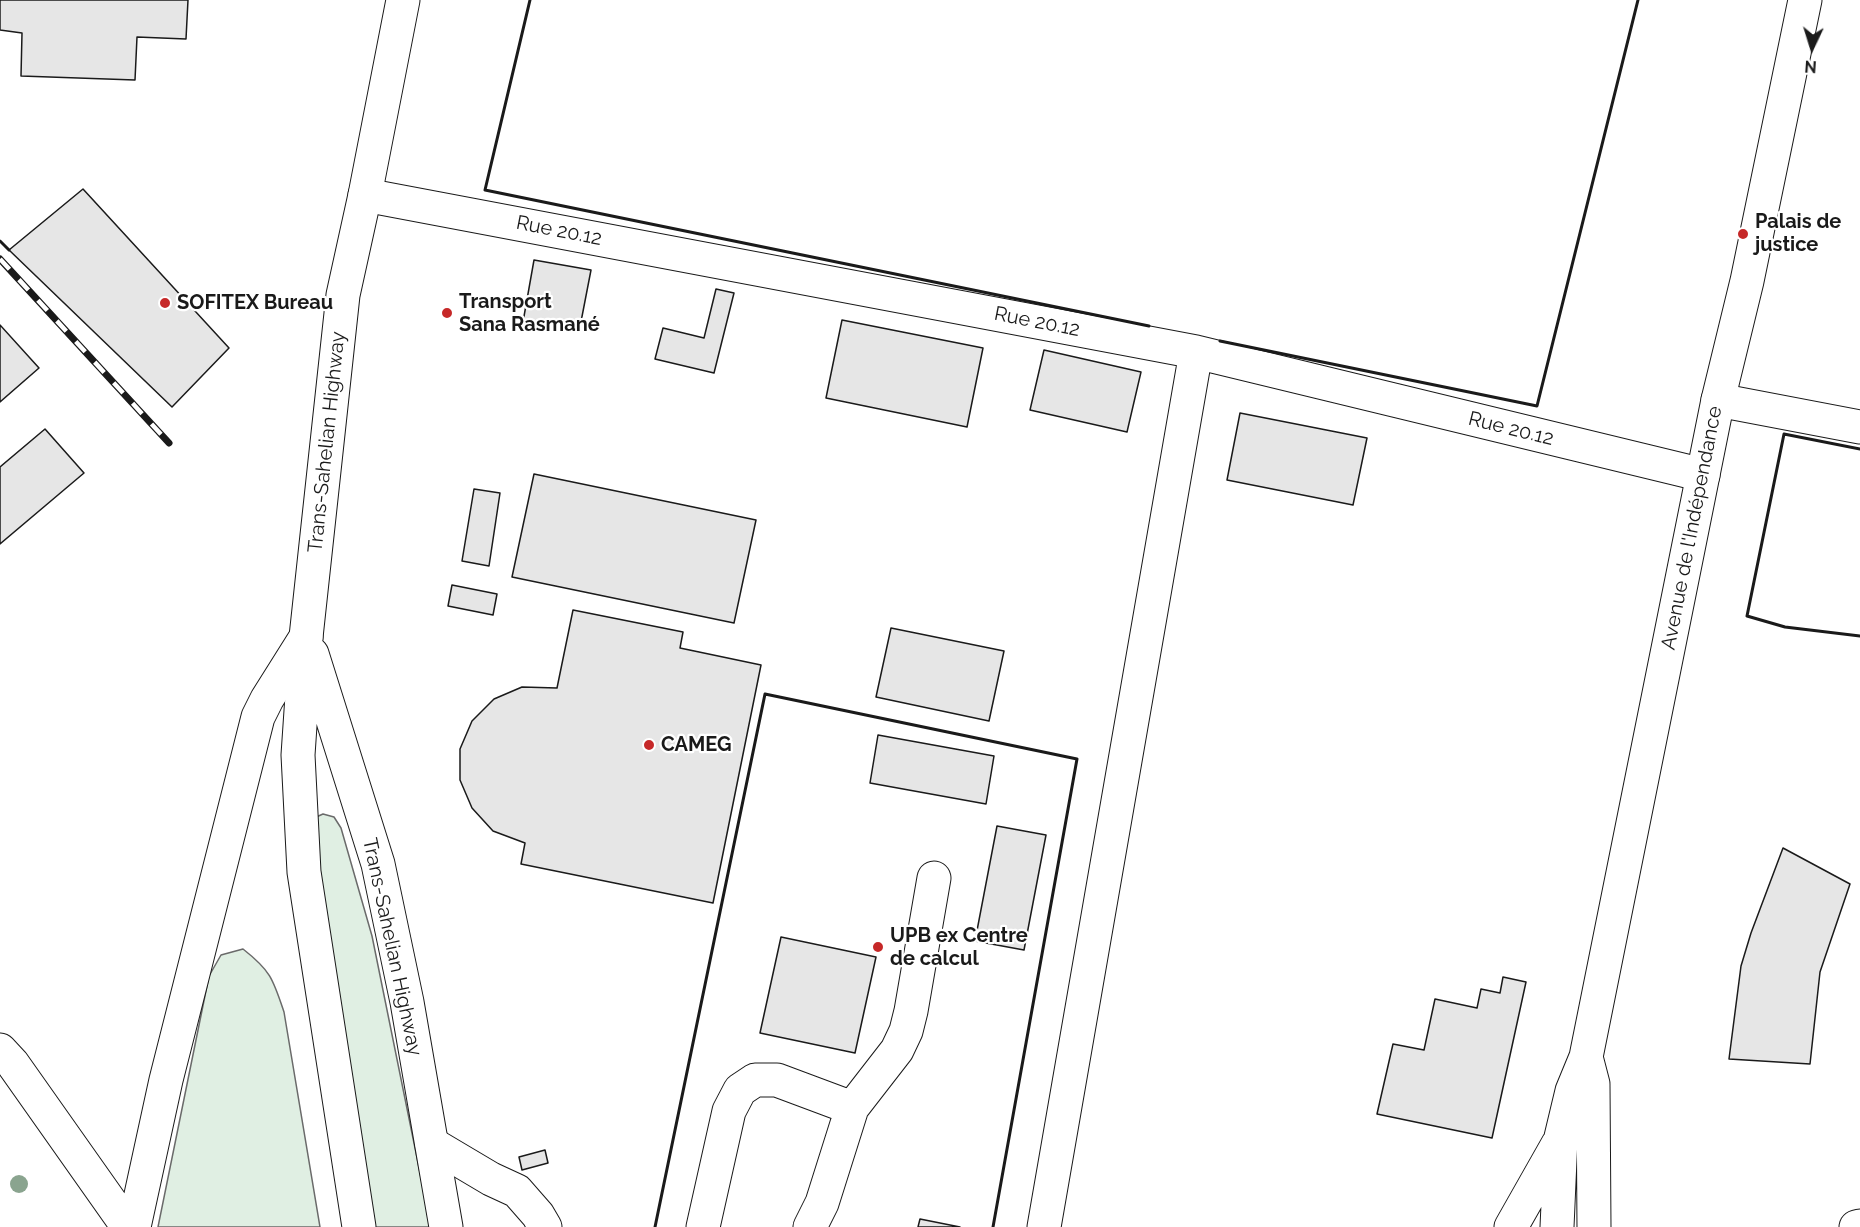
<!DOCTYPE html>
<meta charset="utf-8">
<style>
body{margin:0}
#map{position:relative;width:1860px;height:1227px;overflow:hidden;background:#fff;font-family:Raleway,sans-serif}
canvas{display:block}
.north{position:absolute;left:1782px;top:18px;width:60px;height:60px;-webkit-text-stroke:4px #fff;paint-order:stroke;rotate:184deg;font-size:16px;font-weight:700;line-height:24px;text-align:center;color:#1a1a1a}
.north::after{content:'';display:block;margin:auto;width:21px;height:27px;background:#1a1a1a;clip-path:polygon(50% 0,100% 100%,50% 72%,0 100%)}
</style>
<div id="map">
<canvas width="1860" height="1227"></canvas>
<div class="north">N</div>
</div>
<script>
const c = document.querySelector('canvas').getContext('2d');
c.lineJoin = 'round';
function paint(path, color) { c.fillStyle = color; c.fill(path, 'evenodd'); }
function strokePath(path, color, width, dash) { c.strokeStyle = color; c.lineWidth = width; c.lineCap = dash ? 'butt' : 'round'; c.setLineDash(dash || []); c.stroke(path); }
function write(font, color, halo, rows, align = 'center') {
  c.font = font + ' Raleway,sans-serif'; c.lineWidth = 4.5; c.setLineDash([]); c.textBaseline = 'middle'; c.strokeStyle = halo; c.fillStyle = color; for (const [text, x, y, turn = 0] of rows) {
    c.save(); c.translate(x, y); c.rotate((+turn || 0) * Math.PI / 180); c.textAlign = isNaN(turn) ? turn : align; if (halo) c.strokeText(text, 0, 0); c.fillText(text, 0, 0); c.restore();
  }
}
const green = new Path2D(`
 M 323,814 L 334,817 L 341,828 L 372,936 L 431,1227 L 374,1227 L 343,1064 L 314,818 Z
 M 243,949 C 271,971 273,979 284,1012 L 320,1227 L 158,1227 L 209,976 L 221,955 Z`);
paint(green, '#e0efe3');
strokePath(green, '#6a6a6a', 1.5);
const building = new Path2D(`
 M 0,0 L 188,0 L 186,39 L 137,37 L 135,80 L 21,76 L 22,33 L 0,30 Z
 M 83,189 L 229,348 L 172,407 L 9,250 Z
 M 534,260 L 591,270 L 579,332 L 523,322 Z
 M 716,289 L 734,293 L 714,373 L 655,359 L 663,328 L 704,338 Z
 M 842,320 L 983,348 L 967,427 L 826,398 Z
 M 0,325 L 39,368 L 0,402 Z
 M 1044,350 L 1141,372 L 1127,432 L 1030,410 Z
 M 1240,413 L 1367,438 L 1353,505 L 1227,480 Z
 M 45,429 L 84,473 L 0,544 L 0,467 Z
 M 534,474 L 756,520 L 734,623 L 512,577 Z
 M 474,489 L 500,493 L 489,566 L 462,561 Z
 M 452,585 L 497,594 L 493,615 L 448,606 Z
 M 573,610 L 683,632 L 680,648 L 761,665 L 713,903 L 521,864 L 525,843 L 493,831 L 472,808 L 460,780 L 460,749 L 472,721 L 494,699 L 522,687 L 557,688 Z
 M 891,628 L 1004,651 L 989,721 L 876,697 Z
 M 878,735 L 994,756 L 986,804 L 870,783 Z
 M 997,826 L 1046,835 L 1024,950 L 975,941 Z
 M 1783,848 L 1850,884 L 1820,972 L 1810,1064 L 1729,1059 L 1741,966 L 1751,933 Z
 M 781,937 L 876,957 L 855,1053 L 760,1033 Z
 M 1503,977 L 1526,982 L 1492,1138 L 1377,1114 L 1393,1044 L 1424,1050 L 1435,999 L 1477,1008 L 1481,989 L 1500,993 Z
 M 545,1150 L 548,1163 L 522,1170 L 519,1157 Z
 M 920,1219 L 960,1227 L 918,1227 Z`);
paint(building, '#e6e6e6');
strokePath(building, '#1a1a1a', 1.5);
const minor = new Path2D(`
 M 365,195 L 1196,352 L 1703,475
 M 1718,400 L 1860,427
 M 0,1050 L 13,1064 L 128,1227
 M 432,1144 L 491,1179 L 517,1191 L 538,1215 L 545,1227
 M 134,1227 L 166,1080 L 258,717 L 267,699 L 306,637
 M 703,1227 L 729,1111 L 740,1090 L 755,1080 L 777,1080 L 852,1108
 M 810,1227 L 822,1203 L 852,1108 L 897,1050 L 906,1031 L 911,1011 L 934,878
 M 1044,1227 L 1196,352
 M 1856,1227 L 1860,1226`);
const highway = new Path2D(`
 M 312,654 L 378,864 L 407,1002 L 446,1227
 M 1586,1057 L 1593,1084 L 1594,1227
 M 359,1227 L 304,872 L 298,755 L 306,637 L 343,295 L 365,195 L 403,0
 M 1511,1227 L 1558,1144
 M 1557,1227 L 1561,1137 L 1572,1091 L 1586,1057 L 1718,400 L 1747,281 L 1805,0`);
strokePath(minor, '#1a1a1a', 35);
strokePath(highway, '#1a1a1a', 35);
strokePath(minor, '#fff', 33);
strokePath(highway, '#fff', 33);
const rail = new Path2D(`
 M 0,259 L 169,443`);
strokePath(rail, '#1a1a1a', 7);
strokePath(rail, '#fff', 4.5, [14]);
strokePath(new Path2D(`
 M 530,0 L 485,190 L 1149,326
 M 0,241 L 9,250
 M 1220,341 L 1537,406 L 1638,0
 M 1860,449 L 1784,434 L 1747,616 L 1785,627 L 1860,636
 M 655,1227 L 765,694 L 1077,759 L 993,1227`), '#1a1a1a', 3);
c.fillStyle = '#8aa48f';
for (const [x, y] of [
 [19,1184]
]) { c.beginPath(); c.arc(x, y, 9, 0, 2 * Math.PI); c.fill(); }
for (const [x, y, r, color] of [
 [1743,234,6,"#c62828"],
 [165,303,6,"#c62828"],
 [447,313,6,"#c62828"],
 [649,745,6,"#c62828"],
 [878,947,6,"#c62828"]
]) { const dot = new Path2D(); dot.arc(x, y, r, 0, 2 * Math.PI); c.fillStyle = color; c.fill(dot); strokePath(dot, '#fff', 2); }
write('bold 20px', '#1a1a1a', '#fff', [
 ["Palais de",1755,222],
 ["justice",1755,245],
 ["Transport",459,302],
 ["Sana Rasmané",459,325],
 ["SOFITEX Bureau",177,303],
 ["CAMEG",661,745],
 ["UPB ex Centre",890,936],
 ["de calcul",890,959]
], 'left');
write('20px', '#1a1a1a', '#fff', [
 ["Rue 20.12",559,231,11],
 ["Rue 20.12",1037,322,11],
 ["Rue 20.12",1511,429,14],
 ["Trans-Sahelian Highway",327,442,-84],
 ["Avenue de l'Indépendance",1692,528,-79],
 ["Trans-Sahelian Highway",392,947,78]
]);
</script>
